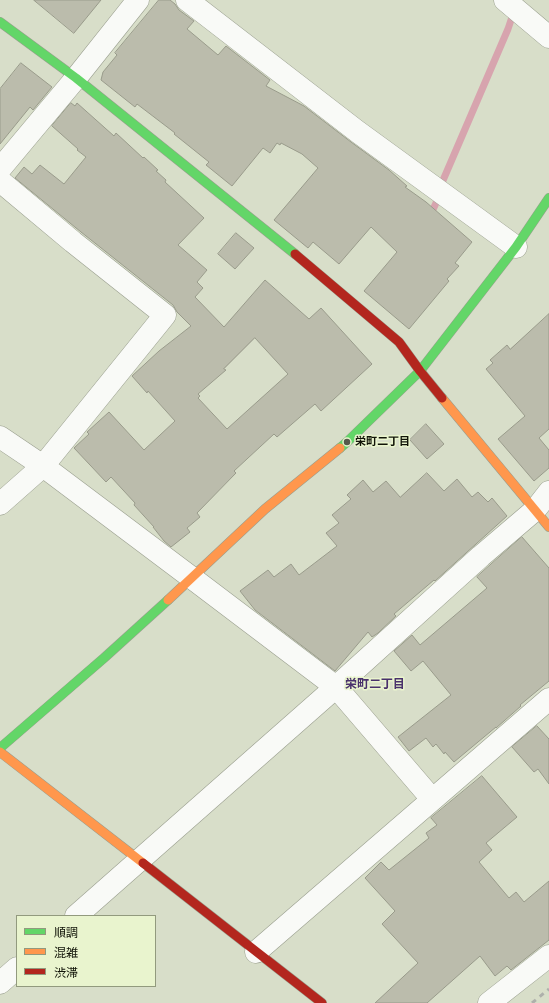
<!DOCTYPE html>
<meta charset="utf-8">
<style>
body{margin:0}
#map{position:relative;width:549px;height:1003px;overflow:hidden;background:#d8dec9;font-family:Helvetica,"Noto Sans JP",sans-serif}
canvas{display:block}
.legend{position:absolute;left:16px;top:915px;width:140px;height:72px;box-sizing:border-box;background:#e9f4ce;border:1px solid #929a7e;margin:0;padding:5px 7px;list-style:none;font-size:12px;color:#101307}
.legend li{display:flex;align-items:center;gap:8px;height:20px}
.legend b{width:20px;border:1px solid #929a7e}
</style>
<div id="map">
<canvas width="549" height="1003"></canvas>
<ul class="legend">
<li><b style="height:5px;background:#63d668"></b>順調</li>
<li><b style="height:5px;background:#ff974d"></b>混雑</li>
<li><b style="height:5px;background:#b3261e"></b>渋滞</li>
</ul>
</div>
<script>
const c = document.querySelector('canvas').getContext('2d');
c.lineJoin = 'round';
function strokePath(path, color, width, dash) { c.strokeStyle = color; c.lineWidth = width; c.lineCap = dash ? 'butt' : 'round'; c.setLineDash(dash || []); c.stroke(path); }
function paint(path, color) { c.fillStyle = color; c.fill(path, 'evenodd'); }
function write(font, color, halo, rows, align = 'center') {
  c.font = font + ' Helvetica,"Noto Sans JP",sans-serif'; c.lineWidth = 3; c.setLineDash([]); c.textBaseline = 'middle'; c.strokeStyle = halo; c.fillStyle = color; for (const [text, x, y, turn = 0] of rows) {
    c.save(); c.translate(x, y); c.rotate((+turn || 0) * Math.PI / 180); c.textAlign = isNaN(turn) ? turn : align; if (halo) c.strokeText(text, 0, 0); c.fillText(text, 0, 0); c.restore();
  }
}
strokePath(new Path2D(`
 M 430,216 L 436,203 L 441,185 L 508,29 L 514,11`), '#d7a4ae', 7);
const building = new Path2D(`
 M 34,0 L 101,0 L 74,33 Z
 M 159,0 L 170,0 L 175,4 L 179,10 L 194,21 L 187,29 L 218,55 L 226,46 L 270,80 L 266,86 L 304,106 L 351,142 L 389,170 L 407,186 L 405,187 L 426,202 L 472,242 L 455,263 L 459,266 L 447,279 L 449,281 L 409,329 L 364,291 L 397,252 L 371,227 L 339,264 L 313,242 L 308,248 L 274,220 L 318,168 L 302,154 L 281,143 L 280,145 L 277,143 L 270,153 L 263,148 L 232,186 L 206,165 L 209,162 L 174,134 L 175,133 L 137,104 L 135,107 L 101,80 L 103,72 L 117,55 L 115,53 Z
 M 21,63 L 52,87 L 33,110 L 30,107 L 0,144 L 0,89 Z
 M 71,103 L 75,106 L 77,103 L 114,136 L 116,133 L 143,158 L 144,157 L 158,170 L 156,171 L 166,180 L 165,182 L 204,218 L 178,245 L 207,270 L 197,282 L 203,288 L 195,297 L 224,327 L 265,280 L 309,319 L 321,308 L 372,364 L 321,411 L 315,404 L 277,437 L 274,434 L 234,471 L 236,473 L 197,513 L 200,517 L 187,528 L 190,532 L 171,547 L 164,541 L 153,527 L 154,527 L 134,505 L 135,503 L 111,477 L 106,482 L 74,448 L 89,434 L 87,432 L 109,412 L 144,450 L 175,421 L 148,391 L 147,393 L 132,376 L 159,351 L 191,326 L 177,312 L 173,305 L 81,232 L 15,178 L 24,167 L 32,174 L 40,165 L 64,184 L 86,157 L 77,150 L 78,149 L 52,126 ZM 255,338 L 288,374 L 227,429 L 198,398 L 200,396 L 198,394 L 226,370 L 224,369 Z
 M 236,233 L 254,248 L 235,269 L 218,254 Z
 M 549,314 L 549,429 L 539,438 L 549,450 L 549,468 L 534,481 L 498,439 L 525,416 L 486,369 L 493,363 L 490,360 L 507,345 L 510,349 Z
 M 426,424 L 444,444 L 427,459 L 410,440 Z
 M 427,473 L 444,491 L 457,479 L 472,497 L 478,492 L 488,502 L 492,498 L 507,516 L 435,581 L 434,580 L 394,614 L 396,616 L 378,633 L 372,637 L 368,632 L 335,671 L 255,610 L 240,591 L 268,570 L 274,577 L 291,564 L 299,575 L 337,546 L 326,533 L 339,523 L 332,515 L 351,499 L 347,495 L 363,480 L 373,492 L 386,481 L 400,497 Z
 M 522,537 L 549,568 L 549,681 L 520,705 L 521,706 L 496,728 L 496,727 L 454,762 L 445,752 L 444,754 L 436,744 L 433,747 L 426,738 L 409,751 L 398,737 L 451,695 L 423,661 L 411,671 L 394,651 L 412,635 L 420,645 L 487,588 L 477,577 Z
 M 537,726 L 549,739 L 549,784 L 538,769 L 534,772 L 512,747 Z
 M 482,776 L 517,817 L 486,843 L 492,850 L 479,862 L 509,898 L 516,892 L 524,902 L 549,881 L 549,940 L 511,970 L 507,966 L 495,976 L 480,956 L 427,1003 L 375,1003 L 418,963 L 382,924 L 395,911 L 365,878 L 381,862 L 389,870 L 429,838 L 426,833 L 437,825 L 431,818 Z`);
paint(building, '#bbbcac');
strokePath(building, '#999b8b', 1);
const street = new Path2D(`
 M 187,0 L 358,132 L 516,247
 M 505,0 L 549,37
 M 0,169 L 76,78 L 138,0
 M 0,181 L 73,242 L 165,315 L 43,466 L 0,504
 M 0,437 L 43,466 L 192,578 L 336,687 L 432,799
 M 76,916 L 336,687 L 481,556 L 535,510 L 549,492
 M 256,952 L 549,699
 M 0,983 L 17,968
 M 489,1003 L 549,956`);
const fast = new Path2D(`
 M 0,22 L 76,78 L 295,254
 M 340,448 L 347,442 L 420,371 L 516,247 L 549,198
 M 0,748 L 104,658 L 168,600`);
const slow = new Path2D(`
 M 442,398 L 549,527
 M 168,600 L 265,509 L 340,448
 M 0,752 L 143,863`);
const jam = new Path2D(`
 M 295,254 L 399,342 L 420,371 L 442,398
 M 143,863 L 322,1003`);
strokePath(street, '#999e8e', 23);
strokePath(fast, '#999e8e', 10);
strokePath(slow, '#999e8e', 10);
strokePath(jam, '#999e8e', 10);
strokePath(street, '#f9faf7', 22);
strokePath(fast, '#63d668', 9);
strokePath(slow, '#ff974d', 9);
strokePath(jam, '#b3261e', 9);
strokePath(new Path2D(`
 M 532,1003 L 549,989`), '#aeb0ab', 3, [5, 5]);
for (const [x, y, r, color] of [
 [347,442,4,"#565a4b"]
]) { const dot = new Path2D(); dot.arc(x, y, r, 0, 2 * Math.PI); c.fillStyle = color; c.fill(dot); strokePath(dot, '#e9f4ce', 1.5); }
write('bold 11px', '#101307', '#e9f4ce', [
 ["栄町二丁目",355,442]
], 'left');
write('bold 12px', '#49316c', '#e9f4ce', [
 ["栄町二丁目",375,685]
]);
</script>
